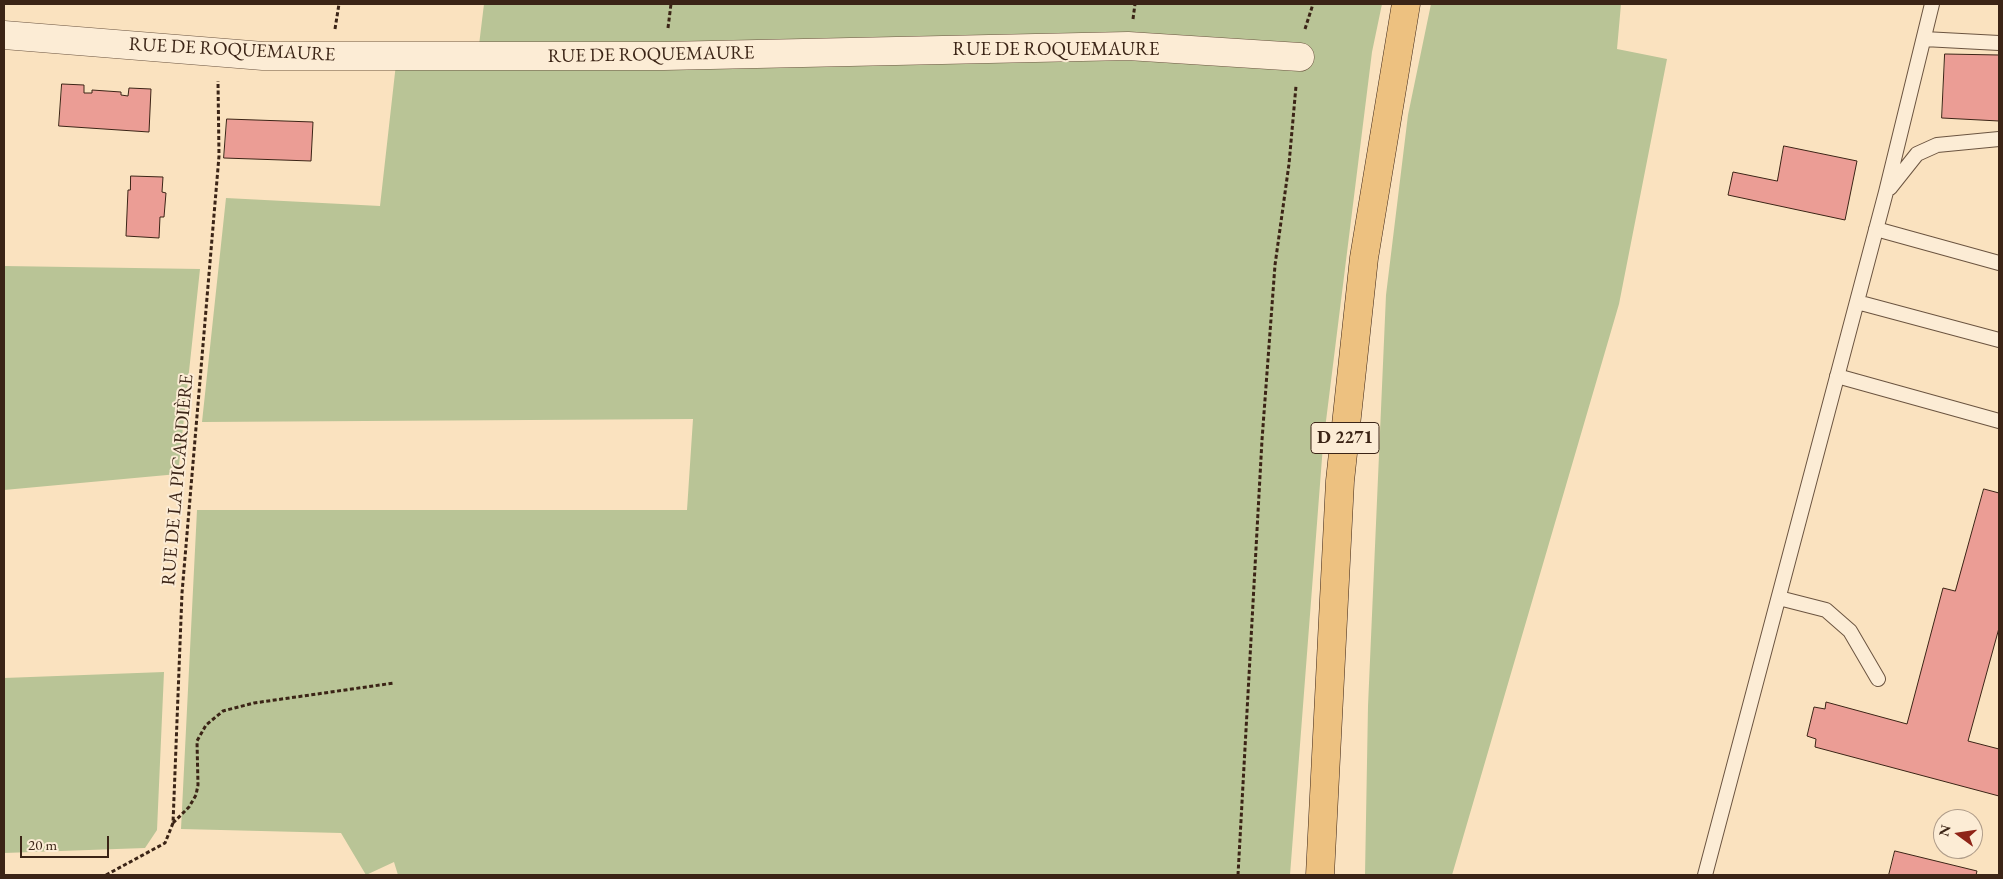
<!DOCTYPE html>
<meta charset="utf-8">
<style>
body{margin:0}
#map{position:relative;width:2003px;height:879px;overflow:hidden;background:#fae2bf;font-family:"EB Garamond",serif}
canvas{display:block}
.frame{position:absolute;inset:0;border:5px solid #3b2416;pointer-events:none}
.north{position:absolute;left:1933px;top:809px;width:50px;height:50px;box-sizing:border-box;background:#fcecd5;border:1px solid #af9c89;border-radius:50%;rotate:284deg;font-size:14px;font-weight:700;line-height:20px;text-align:center;color:#3b2416}
.north::after{content:'';display:block;margin:auto;width:18px;height:22px;background:#8f2418;clip-path:polygon(50% 0,100% 100%,50% 72%,0 100%)}
.scale{position:absolute;left:20px;top:836px;width:89px;height:22px;box-sizing:border-box;border:2px solid #3b2416;border-top:0;padding-left:6px;font-size:15px;line-height:18px;white-space:nowrap;color:#3b2416;-webkit-text-stroke:4px #fcecd5;paint-order:stroke}
</style>
<div id="map">
<canvas width="2003" height="879"></canvas>
<div class="frame"></div>
<div class="north">N</div>
<div class="scale">20 m</div>
</div>
<script>
const c = document.querySelector('canvas').getContext('2d');
c.lineJoin = 'round';
function paint(path, color) { c.fillStyle = color; c.fill(path, 'evenodd'); }
function strokePath(path, color, width, dash) { c.strokeStyle = color; c.lineWidth = width; c.lineCap = dash ? 'butt' : 'round'; c.setLineDash(dash || []); c.stroke(path); }
function write(font, color, halo, rows, align = 'center') {
  c.font = font + ' "EB Garamond",serif'; c.lineWidth = 4; c.setLineDash([]); c.textBaseline = 'middle'; c.strokeStyle = halo; c.fillStyle = color; for (const [text, x, y, turn = 0] of rows) {
    c.save(); c.translate(x, y); c.rotate((+turn || 0) * Math.PI / 180); c.textAlign = isNaN(turn) ? turn : align; if (halo) c.strokeText(text, 0, 0); c.fillText(text, 0, 0); c.restore();
  }
}
paint(new Path2D(`
 M 484,4 L 1382,4 L 1372,52 L 1323,445 L 1290,875 L 398,875 L 394,862 L 366,875 L 341,833 L 181,829 L 197,510 L 687,510 L 693,419 L 202,422 L 226,198 L 380,206 L 398,46 L 479,45 Z
 M 1431,4 L 1621,4 L 1617,49 L 1667,59 L 1619,304 L 1452,875 L 1365,875 L 1368,706 L 1386,295 L 1408,115 Z
 M 4,266 L 200,269 L 178,474 L 4,490 Z
 M 164,672 L 157,830 L 145,848 L 4,853 L 4,678 Z`), '#b9c496');
const building = new Path2D(`
 M 1945,54 L 1999,55 L 1999,121 L 1942,118 Z
 M 62,84 L 84,85 L 84,93 L 92,93 L 92,90 L 121,92 L 121,95 L 128,96 L 129,88 L 151,89 L 149,132 L 59,126 Z
 M 227,119 L 313,122 L 311,161 L 224,158 Z
 M 1784,146 L 1857,161 L 1845,220 L 1728,195 L 1733,172 L 1777,181 Z
 M 131,176 L 163,177 L 162,192 L 166,193 L 164,217 L 160,217 L 159,238 L 126,236 L 128,190 L 130,190 Z
 M 1984,489 L 1999,493 L 1999,628 L 1968,741 L 1999,749 L 1999,796 L 1815,747 L 1816,739 L 1807,736 L 1814,707 L 1825,709 L 1826,702 L 1907,724 L 1943,588 L 1955,591 Z
 M 1895,851 L 1977,871 L 1976,875 L 1889,875 Z`);
paint(building, '#eb9d95');
strokePath(building, '#3b2416', 1);
const lane = new Path2D(`
 M 1924,39 L 1999,43
 M 1890,188 L 1917,154 L 1937,145 L 1999,139
 M 1876,229 L 1999,263
 M 1857,302 L 1999,340
 M 1837,376 L 1999,421
 M 1779,598 L 1826,610 L 1850,631 L 1878,679
 M 1705,875 L 1886,192 L 1932,4`);
const street = new Path2D(`
 M 4,35 L 263,56 L 664,56 L 1128,46 L 1300,57`);
const highway = new Path2D(`
 M 1320,875 L 1340,481 L 1364,258 L 1406,4`);
strokePath(lane, '#6b5440', 16);
strokePath(street, '#6b5440', 29);
strokePath(highway, '#3b2416', 29);
strokePath(new Path2D(`
 M 1133,19 L 1135,4
 M 668,28 L 671,4
 M 335,29 L 339,4
 M 1305,29 L 1313,4
 M 173,823 L 189,807 L 196,795 L 198,785 L 197,741 L 206,725 L 223,711 L 254,703 L 394,683
 M 106,875 L 165,843 L 173,823 L 182,593 L 219,156 L 218,81
 M 1238,875 L 1262,440 L 1275,265 L 1289,164 L 1296,86`), '#3b2416', 3, [4, 2.5]);
strokePath(lane, '#fcecd5', 14);
strokePath(street, '#fcecd5', 28);
strokePath(highway, '#edc180', 28);
for (const [x, y, w] of [
 [1345,438,68]
]) { const box = new Path2D(); box.roundRect(x - w / 2, y - 15.5, w, 31, 4); c.fillStyle = '#fcecd5'; c.fill(box); strokePath(box, '#3b2416', 1); }
write('bold 18px', '#3b2416', null, [
 ["D 2271",1345,438]
]);
write('19px', '#3b2416', '#fcecd5', [
 ["RUE DE ROQUEMAURE",232,50,3],
 ["RUE DE ROQUEMAURE",1056,50],
 ["RUE DE ROQUEMAURE",651,55,-1],
 ["RUE DE LA PICARDIÈRE",178,480,-85]
]);
</script>
